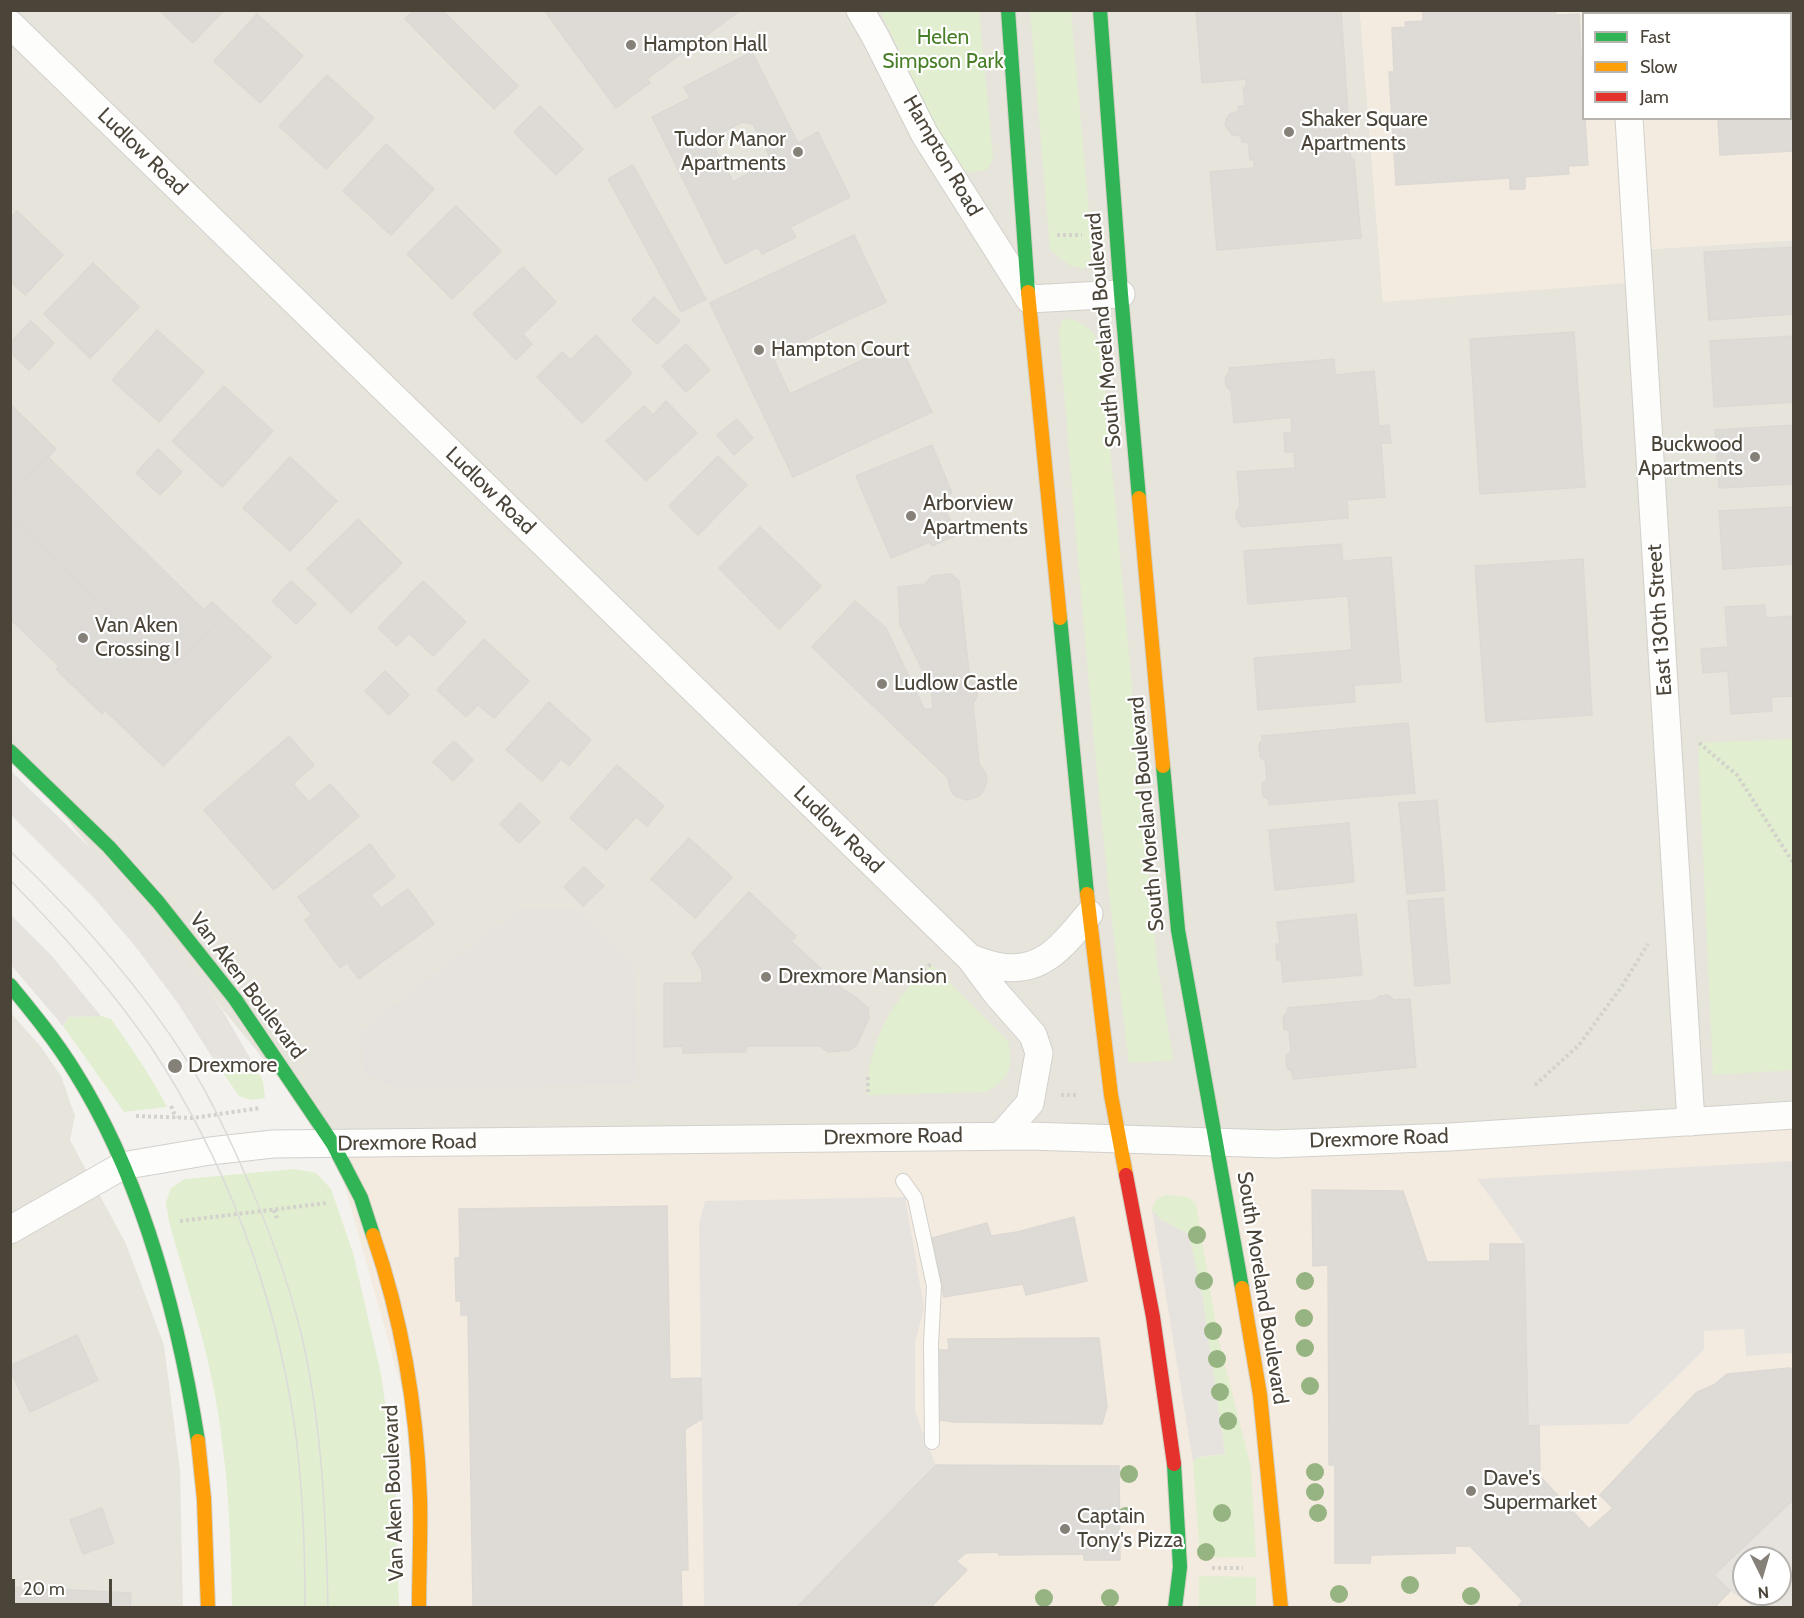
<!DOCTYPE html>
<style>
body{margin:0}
#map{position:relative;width:1804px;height:1618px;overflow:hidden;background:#f4f2ee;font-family:Cabin,sans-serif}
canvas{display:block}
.frame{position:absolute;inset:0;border:12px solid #4b4439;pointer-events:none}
.legend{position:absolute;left:1582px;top:12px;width:210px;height:108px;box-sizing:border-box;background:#fff;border:2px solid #b7b4b0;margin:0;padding:8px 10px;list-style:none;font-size:18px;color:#4b4439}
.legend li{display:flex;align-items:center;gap:12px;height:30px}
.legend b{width:30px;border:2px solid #b7b4b0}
.north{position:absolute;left:1732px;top:1546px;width:60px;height:60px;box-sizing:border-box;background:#fff;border:2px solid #b7b4b0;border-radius:50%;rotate:175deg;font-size:16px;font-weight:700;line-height:24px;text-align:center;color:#4b4439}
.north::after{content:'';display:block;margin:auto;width:21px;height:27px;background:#868178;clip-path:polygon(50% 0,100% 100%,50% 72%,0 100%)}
.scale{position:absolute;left:12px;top:1579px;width:100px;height:27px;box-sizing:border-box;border:3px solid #4b4439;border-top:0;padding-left:8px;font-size:18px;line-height:21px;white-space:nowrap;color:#4b4439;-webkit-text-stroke:4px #fff;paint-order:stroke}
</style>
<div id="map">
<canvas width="1804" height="1618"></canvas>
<div class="frame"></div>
<ul class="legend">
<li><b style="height:8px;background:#30b455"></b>Fast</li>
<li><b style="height:8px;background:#ff9f0a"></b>Slow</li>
<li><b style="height:8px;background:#e5322d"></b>Jam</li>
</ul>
<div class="north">N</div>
<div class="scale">20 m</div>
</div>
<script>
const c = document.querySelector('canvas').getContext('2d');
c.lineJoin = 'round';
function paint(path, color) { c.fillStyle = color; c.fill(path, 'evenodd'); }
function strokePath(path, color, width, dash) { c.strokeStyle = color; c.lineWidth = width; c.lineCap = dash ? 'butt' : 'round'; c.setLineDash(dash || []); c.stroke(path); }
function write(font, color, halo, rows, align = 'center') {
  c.font = font + ' Cabin,sans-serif'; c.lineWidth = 4.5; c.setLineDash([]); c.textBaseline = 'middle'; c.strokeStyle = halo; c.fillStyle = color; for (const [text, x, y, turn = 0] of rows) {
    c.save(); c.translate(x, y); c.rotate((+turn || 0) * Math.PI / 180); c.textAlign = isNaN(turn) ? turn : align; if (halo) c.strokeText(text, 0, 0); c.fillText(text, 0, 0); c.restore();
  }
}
paint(new Path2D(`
 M 10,11 L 1360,11 L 1383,302 L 1637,250 L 1793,240 L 1793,1115 L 1450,1137 L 333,1144 L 11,751 Z
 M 10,1012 L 41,1047 L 61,1076 L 75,1116 L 70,1140 L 126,1244 L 164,1345 L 180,1470 L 183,1607 L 11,1607 Z`), '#e7e4dc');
paint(new Path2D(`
 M 1360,11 L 1793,11 L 1793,240 L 1637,250 L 1639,282 L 1383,302 ZM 1584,14 L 1790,14 L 1790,118 L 1584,118 Z
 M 1793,1115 L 1793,1607 L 419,1607 L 416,1440 L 333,1144 L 1119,1138 ZM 1744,1558 L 1780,1558 L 1780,1594 L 1744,1594 Z`), '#f3ebdf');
paint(new Path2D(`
 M 880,11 L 979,11 L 993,158 L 988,169 C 975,173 967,173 955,165 Z
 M 1030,11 L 1071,11 L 1092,247 L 1090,264 L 1083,269 L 1069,265 L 1050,250 Z
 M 1071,319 C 1095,329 1097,335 1102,359 L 1157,962 L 1173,1060 L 1129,1063 C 1098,821 1080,576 1059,332 L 1062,320 Z
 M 1793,739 L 1793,1070 L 1713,1075 L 1698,743 Z
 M 931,964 L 1008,1041 C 1014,1067 1009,1080 985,1092 L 868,1095 C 866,1044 894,997 931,964 Z
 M 101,1016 L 111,1019 C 131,1047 151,1076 167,1107 L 124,1112 L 63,1026 L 69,1017 Z
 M 212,1057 L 255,1067 L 263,1081 L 265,1098 L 251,1100 L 239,1096 Z
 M 294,1169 L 316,1173 L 331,1189 L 353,1253 L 381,1374 L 395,1472 L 399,1607 L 232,1607 C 231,1547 229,1486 220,1426 C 211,1357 188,1289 169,1222 L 166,1202 L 171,1188 L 185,1179 Z
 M 1168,1195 L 1188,1197 L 1196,1204 L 1218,1337 L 1251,1468 L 1256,1557 L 1200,1558 L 1193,1462 L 1196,1458 L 1225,1454 L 1203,1300 L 1189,1234 L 1160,1219 L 1152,1210 C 1155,1200 1158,1197 1168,1195 Z
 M 1199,1576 L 1256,1577 L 1256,1607 L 1199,1607 Z`), '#e1eecf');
paint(new Path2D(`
 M 10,770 L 107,864 L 145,907 L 223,1011 L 255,1067 L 212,1057 L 177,1002 L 135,946 L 94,898 L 11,815 Z
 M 520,909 L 574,909 L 635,970 L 638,1085 L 402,1088 L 383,1083 L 363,1072 L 361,1031 Z
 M 10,914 L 51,955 L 101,1016 L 69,1017 L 63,1026 L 11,965 Z
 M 1793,1161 L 1793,1353 L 1746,1356 L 1744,1329 L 1704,1331 L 1704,1350 L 1628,1424 L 1528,1426 L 1524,1244 L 1477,1179 Z
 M 905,1197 L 924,1308 L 915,1343 L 915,1412 L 936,1465 L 796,1607 L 704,1607 L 699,1224 L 705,1201 Z
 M 1152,1210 L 1160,1219 L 1189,1234 L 1203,1300 L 1225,1454 L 1204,1456 L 1196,1458 L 1193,1462 Z
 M 1793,1499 L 1793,1607 L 1753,1607 L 1730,1591 L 1714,1575 ZM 1744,1558 L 1780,1558 L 1780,1594 L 1744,1594 Z`), '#e6e3df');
const building = new Path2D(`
 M 159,10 L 224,10 L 193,43 Z
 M 414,10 L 442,10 L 518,86 L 494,109 L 405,19 Z
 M 544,10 L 741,10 L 647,79 L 650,83 L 616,108 Z
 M 1196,10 L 1341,10 L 1351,159 L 1354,159 L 1361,238 L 1217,250 L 1210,172 L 1254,168 L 1254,160 L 1250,160 L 1248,142 L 1242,142 L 1241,136 L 1232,135 L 1225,125 L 1226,119 L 1230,114 L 1239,111 L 1238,106 L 1245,106 L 1243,88 L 1246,88 L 1246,79 L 1202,83 Z
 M 1555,10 L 1556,15 L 1579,14 L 1584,118 L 1585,118 L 1588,165 L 1568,166 L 1569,174 L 1525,177 L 1525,189 L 1510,189 L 1510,178 L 1396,185 L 1389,72 L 1394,72 L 1392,28 L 1406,27 L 1405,22 L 1423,21 L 1423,11 Z
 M 1705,10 L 1794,10 L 1794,12 L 1705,14 Z
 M 257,14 L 303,56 L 260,103 L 214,61 Z
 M 752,52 L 798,143 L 818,132 L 850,197 L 790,227 L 796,237 L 762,254 L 758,247 L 725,264 L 652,117 L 690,98 L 684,87 ZM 742,122 L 753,124 L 772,161 L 733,182 L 710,139 Z
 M 327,75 L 374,118 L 326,169 L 279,126 Z
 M 1794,96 L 1794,151 L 1720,155 L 1718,118 L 1790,118 L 1790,97 Z
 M 540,106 L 583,149 L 556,175 L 514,132 Z
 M 386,144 L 434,189 L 391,235 L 343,191 Z
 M 633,165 L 706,299 L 681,312 L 608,179 Z
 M 456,206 L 501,251 L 452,299 L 407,254 Z
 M 17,211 L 63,255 L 25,295 L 10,281 L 10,219 Z
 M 854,235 L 886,302 L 772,356 L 790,394 L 899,343 L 932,412 L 793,477 L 710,303 Z
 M 1794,247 L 1794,314 L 1709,320 L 1704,252 Z
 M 93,263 L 139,307 L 90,358 L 44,314 Z
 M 523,267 L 556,302 L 523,334 L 532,344 L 516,360 L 473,314 Z
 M 654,297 L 680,321 L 657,344 L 632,320 Z
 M 31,321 L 54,343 L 29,370 L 10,352 L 10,343 Z
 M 157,330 L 204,372 L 159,422 L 112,380 Z
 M 1574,332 L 1585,487 L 1480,494 L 1470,339 Z
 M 596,335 L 632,373 L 582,423 L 537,377 L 562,352 L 570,360 Z
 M 1794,336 L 1794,402 L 1714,407 L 1710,341 Z
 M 686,344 L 710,370 L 686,392 L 662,366 Z
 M 1334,359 L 1335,375 L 1374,371 L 1379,426 L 1389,425 L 1391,443 L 1381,443 L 1385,497 L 1347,500 L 1348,518 L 1242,527 L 1236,518 L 1236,513 L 1240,505 L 1237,472 L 1295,468 L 1294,452 L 1285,452 L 1284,433 L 1292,432 L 1291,417 L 1234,423 L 1231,391 L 1226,386 L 1225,378 L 1230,371 L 1229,368 Z
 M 224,386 L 273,431 L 222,487 L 172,441 Z
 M 666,401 L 697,433 L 646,481 L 606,441 L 644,406 L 653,415 Z
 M 11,405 L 56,449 L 10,495 L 10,406 Z
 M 737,419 L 753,438 L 734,455 L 717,435 Z
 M 1794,425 L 1794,484 L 1719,488 L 1715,430 Z
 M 932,445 L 952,493 L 940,498 L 957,535 L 932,546 L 930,542 L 891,558 L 856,476 Z
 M 158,449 L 182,472 L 160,495 L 136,473 Z
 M 718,456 L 747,485 L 698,535 L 669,506 Z
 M 48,457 L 204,610 L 212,602 L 225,614 L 169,670 L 10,516 L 10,495 Z
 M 290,457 L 337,501 L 290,551 L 243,508 Z
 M 1794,507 L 1794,564 L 1723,569 L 1719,511 Z
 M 10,516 L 169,670 L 225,614 L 271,657 L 163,766 L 105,710 L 102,714 L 56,669 L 59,666 L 10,619 Z
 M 358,519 L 402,563 L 351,613 L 307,569 Z
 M 760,527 L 821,586 L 779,629 L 719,568 Z
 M 1341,544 L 1343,561 L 1391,557 L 1401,682 L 1354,685 L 1355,702 L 1258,710 L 1254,658 L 1352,650 L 1348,596 L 1248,604 L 1244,551 Z
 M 1583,559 L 1592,715 L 1486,722 L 1475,566 Z
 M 951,574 L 959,581 L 969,672 L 976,681 L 977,697 L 973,703 L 979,764 L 986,774 L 987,780 L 983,792 L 979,796 L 967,800 L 955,796 L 951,791 L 948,778 L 812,647 L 855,601 L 886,628 L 924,709 L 933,709 L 931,687 L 900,625 L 898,587 L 925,584 L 932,576 Z
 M 291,581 L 316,604 L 296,624 L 272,601 Z
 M 423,581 L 466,622 L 433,656 L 409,633 L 397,646 L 378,628 Z
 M 1765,605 L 1766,618 L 1794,616 L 1794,696 L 1771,697 L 1772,711 L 1731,714 L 1728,671 L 1703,673 L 1701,649 L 1728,647 L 1725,607 Z
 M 484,639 L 529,681 L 494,718 L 478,705 L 466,717 L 437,690 Z
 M 385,671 L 409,695 L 389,715 L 365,691 Z
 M 549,702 L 591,740 L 569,766 L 561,759 L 542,781 L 506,750 Z
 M 1408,723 L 1415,793 L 1269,805 L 1269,800 L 1263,796 L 1262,784 L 1267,779 L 1265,761 L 1260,757 L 1259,745 L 1262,740 L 1262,736 Z
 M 289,736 L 314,765 L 293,784 L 309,802 L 330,784 L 359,816 L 274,890 L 204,810 Z
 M 454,741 L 473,760 L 453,781 L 433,762 Z
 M 617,765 L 664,806 L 647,826 L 636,817 L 606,850 L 570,818 Z
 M 1437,800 L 1445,890 L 1407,894 L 1399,803 Z
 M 520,803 L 540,822 L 519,843 L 500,824 Z
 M 1349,823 L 1354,882 L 1275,890 L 1269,830 Z
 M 689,838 L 732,877 L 695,918 L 651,879 Z
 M 370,844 L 395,877 L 371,895 L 381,908 L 408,889 L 434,924 L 359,979 L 347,963 L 340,968 L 305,920 L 312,915 L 298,897 Z
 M 584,867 L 604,886 L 583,906 L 564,887 Z
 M 749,892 L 796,936 L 791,941 L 845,991 L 854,996 L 868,1008 L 869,1018 L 856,1046 L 850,1050 L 828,1052 L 820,1046 L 747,1046 L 746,1052 L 683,1053 L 683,1046 L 664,1047 L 664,983 L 702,983 L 702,971 L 692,953 Z
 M 1443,898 L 1450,983 L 1415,986 L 1408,901 Z
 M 1356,914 L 1362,975 L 1283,982 L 1281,960 L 1277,960 L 1276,944 L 1280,944 L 1277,922 Z
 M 1388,995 L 1394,1000 L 1410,999 L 1416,1067 L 1293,1079 L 1292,1072 L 1287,1068 L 1286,1056 L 1291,1051 L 1289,1031 L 1284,1029 L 1283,1017 L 1288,1011 L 1287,1008 L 1375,1000 L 1379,996 Z
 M 1312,1190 L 1403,1191 L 1427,1262 L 1490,1261 L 1490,1244 L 1524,1244 L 1528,1426 L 1539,1425 L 1540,1470 L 1537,1473 L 1589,1529 L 1613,1508 L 1600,1495 L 1697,1392 L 1714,1385 L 1727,1374 L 1790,1368 L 1794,1371 L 1794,1499 L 1714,1575 L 1730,1591 L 1714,1608 L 1516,1608 L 1523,1601 L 1470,1546 L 1455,1546 L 1455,1553 L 1371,1555 L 1370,1563 L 1335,1563 L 1335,1465 L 1329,1465 L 1328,1265 L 1313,1266 Z
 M 667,1206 L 670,1379 L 701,1378 L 702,1419 L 685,1429 L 688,1570 L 681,1570 L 682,1608 L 473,1608 L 468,1315 L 461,1315 L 461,1301 L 456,1301 L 455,1258 L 460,1258 L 459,1209 Z
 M 1074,1217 L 1087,1281 L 1026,1295 L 1023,1284 L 944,1297 L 932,1238 L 987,1223 L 991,1236 L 1017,1232 Z
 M 77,1335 L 98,1380 L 30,1412 L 10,1370 L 10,1366 Z
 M 1099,1338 L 1107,1407 L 1102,1424 L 953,1422 L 940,1420 L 935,1411 L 938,1350 L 949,1350 L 948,1339 Z
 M 936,1465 L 1119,1466 L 1120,1560 L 1084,1560 L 1084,1554 L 999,1555 L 998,1552 L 966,1553 L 956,1561 L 967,1570 L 930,1608 L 796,1608 Z
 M 102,1508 L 114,1543 L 83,1554 L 70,1520 Z
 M 10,1587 L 131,1593 L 130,1608 L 10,1608 Z`);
paint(building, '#dedbd6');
strokePath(building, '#dcd9d4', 1.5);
const lane = new Path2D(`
 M 903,1181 L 915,1198 L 934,1286 L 931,1344 L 932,1442`);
const street = new Path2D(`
 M 860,10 L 875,36 L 925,135 L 1029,299 L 1121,294
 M 1622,10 L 1622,14
 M 10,24 L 970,958 L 996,993 L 1033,1035 L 1039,1053 L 1030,1103 L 1001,1136
 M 1629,118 L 1691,1122
 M 970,958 C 980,961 991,966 1002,967 C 1044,973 1065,943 1089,914
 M 10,1230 L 122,1166 L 210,1151 L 273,1144 L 1029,1136 L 1274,1144 L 1450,1137 L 1794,1115`);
const fast = new Path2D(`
 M 1008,10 L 1028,292
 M 1100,10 L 1121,294 L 1139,498
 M 1060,618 L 1087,894
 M 10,751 L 109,847 L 158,902 L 235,999 L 333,1144 L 361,1198 L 373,1235
 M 1163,766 L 1178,930 L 1242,1288
 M 10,985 C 33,1013 56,1041 75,1072 C 143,1180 178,1316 198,1441
 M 1174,1464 L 1180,1567 L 1175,1608`);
const slow = new Path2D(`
 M 1028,292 L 1060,618
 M 1139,498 L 1163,766
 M 1087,894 L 1111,1095 L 1126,1175
 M 373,1235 C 402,1319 417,1410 420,1499 C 421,1535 419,1572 419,1608
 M 1242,1288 L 1260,1395 L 1281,1608
 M 198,1441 L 204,1499 L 208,1608`);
const jam = new Path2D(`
 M 1126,1175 L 1153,1317 L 1174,1464`);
strokePath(lane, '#d2d0cb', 16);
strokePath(street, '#d2d0cb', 29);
strokePath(fast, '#d3cfc5', 16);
strokePath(slow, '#d3cfc5', 16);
strokePath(jam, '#d3cfc5', 16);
strokePath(new Path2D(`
 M 1057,235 L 1082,235
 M 1699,743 L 1737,775 L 1794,864
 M 919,974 L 931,964
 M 868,1077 L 868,1095
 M 1535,1085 L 1579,1045 L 1622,986 L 1648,944
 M 1061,1095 L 1078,1095
 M 171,1106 L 176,1118
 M 136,1116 L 193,1118 L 260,1108
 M 274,1210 L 277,1218
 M 180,1221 L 327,1203
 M 1212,1568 L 1243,1568`), '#d3d2cc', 4, [3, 3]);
strokePath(lane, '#fdfdfc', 14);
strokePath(street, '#fdfdfc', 27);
strokePath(fast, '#30b455', 14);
strokePath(slow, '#ff9f0a', 14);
strokePath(jam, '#e5322d', 14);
strokePath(new Path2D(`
 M 10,851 C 77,915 138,983 188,1062 C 207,1091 222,1123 236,1154 C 263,1213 287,1274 302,1337 C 322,1426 326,1517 328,1608
 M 10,880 C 61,932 110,987 151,1047 C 225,1159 274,1289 294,1422 C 303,1483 305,1546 305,1608`), '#dbdbda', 1.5);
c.fillStyle = '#96b382';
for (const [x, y] of [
 [1197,1235],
 [1204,1281],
 [1305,1281],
 [1304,1318],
 [1213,1331],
 [1305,1348],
 [1217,1359],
 [1310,1386],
 [1220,1392],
 [1228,1421],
 [1315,1472],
 [1129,1474],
 [1315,1492],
 [1222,1513],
 [1318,1513],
 [1126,1516],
 [1206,1552],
 [1410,1585],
 [1339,1594],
 [1471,1596],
 [1044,1598],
 [1110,1598]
]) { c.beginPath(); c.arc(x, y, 9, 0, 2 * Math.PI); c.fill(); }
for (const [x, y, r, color] of [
 [631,45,6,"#868178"],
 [1289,132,6,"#868178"],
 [798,152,6,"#868178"],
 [759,350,6,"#868178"],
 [1755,457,6,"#868178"],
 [911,516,6,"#868178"],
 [83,638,6,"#868178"],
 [882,684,6,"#868178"],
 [766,977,6,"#868178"],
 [175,1066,8,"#868178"],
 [1471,1491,6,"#868178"],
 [1065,1529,6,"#868178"]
]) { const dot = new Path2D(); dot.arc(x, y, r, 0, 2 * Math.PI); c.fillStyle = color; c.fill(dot); strokePath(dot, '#fff', 2); }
write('21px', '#4a7f2a', '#fff', [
 ["Helen",943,38],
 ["Simpson Park",943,62]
]);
write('21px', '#4b4439', '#fff', [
 ["Hampton Hall",643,45],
 ["Shaker Square",1301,120],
 ["Apartments",1301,144],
 ["Tudor Manor",786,140,"right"],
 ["Apartments",786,164,"right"],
 ["Hampton Court",771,350],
 ["Buckwood",1743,445,"right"],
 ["Apartments",1743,469,"right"],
 ["Arborview",923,504],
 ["Apartments",923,528],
 ["Van Aken",95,626],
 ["Crossing I",95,650],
 ["Ludlow Castle",894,684],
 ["Drexmore Mansion",778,977],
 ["Drexmore",188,1066],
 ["Dave's",1483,1479],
 ["Supermarket",1483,1503],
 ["Captain",1077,1517],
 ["Tony's Pizza",1077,1541]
], 'left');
write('21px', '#4b4439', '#fff', [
 ["Ludlow Road",142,152,44],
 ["Hampton Road",942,156,60],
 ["South Moreland Boulevard",1104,330,-95],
 ["Ludlow Road",490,491,44],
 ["East 130th Street",1660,620,-94],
 ["South Moreland Boulevard",1147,814,-95],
 ["Ludlow Road",838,830,44],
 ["Van Aken Boulevard",247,986,53],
 ["Drexmore Road",893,1137,-1],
 ["Drexmore Road",1379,1139,-2],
 ["Drexmore Road",407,1143,-1],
 ["South Moreland Boulevard",1262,1288,81],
 ["Van Aken Boulevard",394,1493,-92]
]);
</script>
